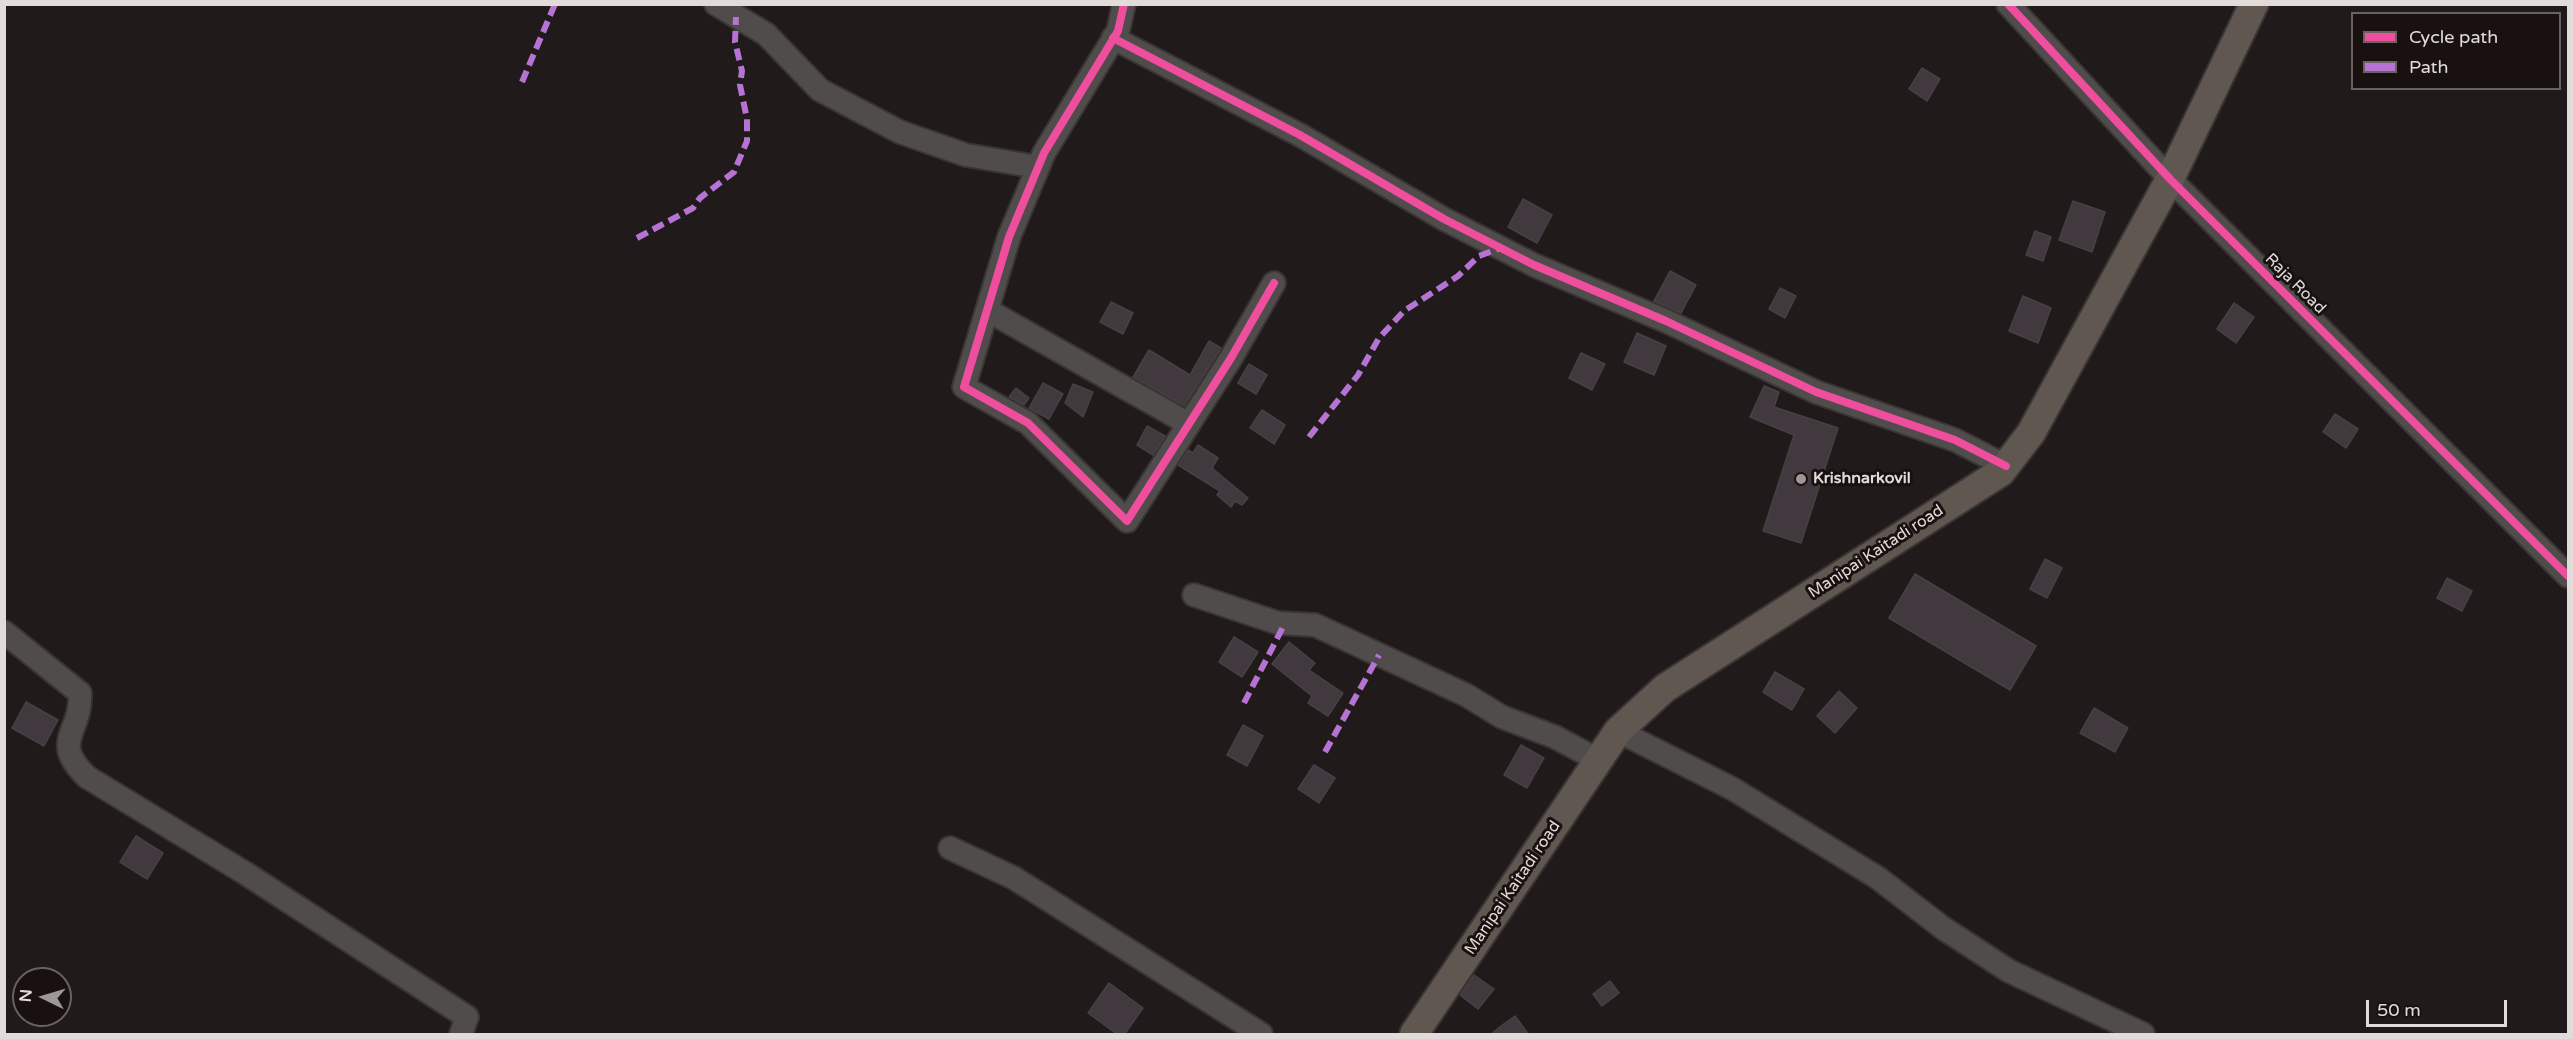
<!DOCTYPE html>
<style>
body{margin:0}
#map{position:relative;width:2573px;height:1039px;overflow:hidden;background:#201b1a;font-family:"Varela Round",sans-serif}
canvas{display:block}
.frame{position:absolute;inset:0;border:6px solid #e1dcda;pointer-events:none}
.legend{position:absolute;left:2351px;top:12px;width:210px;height:78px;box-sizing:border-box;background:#19110f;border:2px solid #696260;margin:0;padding:8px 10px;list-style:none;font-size:18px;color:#e1dcda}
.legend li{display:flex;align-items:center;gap:12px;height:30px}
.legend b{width:30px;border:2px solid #696260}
.north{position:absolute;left:12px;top:967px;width:60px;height:60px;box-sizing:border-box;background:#19110f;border:2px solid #696260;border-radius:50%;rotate:275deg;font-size:16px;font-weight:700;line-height:24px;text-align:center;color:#e1dcda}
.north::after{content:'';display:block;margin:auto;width:21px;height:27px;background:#9d9897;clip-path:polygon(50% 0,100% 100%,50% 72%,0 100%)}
.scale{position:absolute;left:2366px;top:1000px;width:141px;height:27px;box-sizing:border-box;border:3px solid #e1dcda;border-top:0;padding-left:8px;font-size:18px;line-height:21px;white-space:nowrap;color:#e1dcda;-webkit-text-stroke:4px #19110f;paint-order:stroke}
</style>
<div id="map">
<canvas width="2573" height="1039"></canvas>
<div class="frame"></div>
<ul class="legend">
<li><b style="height:8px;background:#ef4d9e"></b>Cycle path</li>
<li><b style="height:8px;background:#b673d3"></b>Path</li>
</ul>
<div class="north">N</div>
<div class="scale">50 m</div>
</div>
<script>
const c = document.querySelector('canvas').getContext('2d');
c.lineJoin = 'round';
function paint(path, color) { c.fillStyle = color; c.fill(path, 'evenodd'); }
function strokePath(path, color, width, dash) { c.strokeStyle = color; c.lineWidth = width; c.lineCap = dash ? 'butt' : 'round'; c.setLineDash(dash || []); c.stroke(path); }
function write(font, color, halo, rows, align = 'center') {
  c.font = font + ' "Varela Round",sans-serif'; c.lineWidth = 6; c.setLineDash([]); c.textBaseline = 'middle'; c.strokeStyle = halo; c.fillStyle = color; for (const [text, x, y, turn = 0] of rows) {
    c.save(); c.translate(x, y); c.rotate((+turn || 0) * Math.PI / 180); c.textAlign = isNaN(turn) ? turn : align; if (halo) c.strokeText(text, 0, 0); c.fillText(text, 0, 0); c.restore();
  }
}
const building = new Path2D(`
 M 1922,68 L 1940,79 L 1927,101 L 1909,89 Z
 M 1523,199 L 1552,215 L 1537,243 L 1508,227 Z
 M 2073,201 L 2105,212 L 2092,252 L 2059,240 Z
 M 2035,231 L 2051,237 L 2043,261 L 2026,255 Z
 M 1670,271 L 1696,285 L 1681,313 L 1654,301 Z
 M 1780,288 L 1796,296 L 1785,318 L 1769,309 Z
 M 2023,296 L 2051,308 L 2038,343 L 2009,331 Z
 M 1111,302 L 1133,313 L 1123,334 L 1100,322 Z
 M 2234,303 L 2254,317 L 2236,343 L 2217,329 Z
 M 1637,333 L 1666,346 L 1654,375 L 1624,362 Z
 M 1209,341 L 1221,348 L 1184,406 L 1133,377 L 1149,350 L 1190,375 Z
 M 1581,353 L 1605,364 L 1592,390 L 1569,378 Z
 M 1249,364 L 1267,375 L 1256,394 L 1238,383 Z
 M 1043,383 L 1063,394 L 1049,419 L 1029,408 Z
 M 1073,384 L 1093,392 L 1083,417 L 1065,403 Z
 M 1764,386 L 1779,392 L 1774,407 L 1838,428 L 1801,543 L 1763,531 L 1794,435 L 1750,417 Z
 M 1016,388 L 1029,398 L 1024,405 L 1009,397 Z
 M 1262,410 L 1285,425 L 1274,444 L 1250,428 Z
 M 2335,414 L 2358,429 L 2346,448 L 2323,432 Z
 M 1147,426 L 1165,436 L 1153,455 L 1137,445 Z
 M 1198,445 L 1218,458 L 1212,468 L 1248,498 L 1242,505 L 1235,501 L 1231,507 L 1217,495 L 1220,491 L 1178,465 L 1188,450 L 1193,453 Z
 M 2045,559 L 2062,568 L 2047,598 L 2030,589 Z
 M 1915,574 L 2036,646 L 2010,690 L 1889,618 Z
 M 2447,578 L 2472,591 L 2462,611 L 2437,598 Z
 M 1234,637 L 1258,652 L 1242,677 L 1219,662 Z
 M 1289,642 L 1315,663 L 1309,670 L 1343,693 L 1328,716 L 1308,703 L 1312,696 L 1272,664 Z
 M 1775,672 L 1804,689 L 1792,710 L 1763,692 Z
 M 1839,691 L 1857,708 L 1835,733 L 1817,716 Z
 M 26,702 L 58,720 L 44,746 L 12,728 Z
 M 2094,708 L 2128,728 L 2115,752 L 2080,733 Z
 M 1243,725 L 1263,736 L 1247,766 L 1227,755 Z
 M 1521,745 L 1544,758 L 1527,788 L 1504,775 Z
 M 1314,765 L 1335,778 L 1319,803 L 1298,789 Z
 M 136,836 L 163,853 L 147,879 L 120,862 Z
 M 1474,975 L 1494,989 L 1478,1009 L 1460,995 Z
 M 1610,981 L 1619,993 L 1602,1006 L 1593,994 Z
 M 1109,983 L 1143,1008 L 1124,1035 L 1118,1035 L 1088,1013 Z
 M 1515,1016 L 1529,1035 L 1490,1035 L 1501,1026 Z`);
paint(building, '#42393f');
strokePath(building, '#454243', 1.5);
const minor = new Path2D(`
 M 716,4 L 766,34 L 820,90 L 900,132 L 966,155 L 1038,167
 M 1124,4 L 1118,31 L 1044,153 L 1009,237 L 964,387 L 1028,423 L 1127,521 L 1231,358 L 1274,283
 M 2008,4 L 2170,179 L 2568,576
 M 1113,38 L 1300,135 L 1444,219 L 1534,265 L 1666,321 L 1816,392 L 1955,440 L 2006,466
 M 987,310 L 1189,424
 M 1194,595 L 1278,623 L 1315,625 L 1466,695 L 1502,717 L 1555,737 L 1598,760
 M 4,632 L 80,693 C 82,734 49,740 87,777 L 245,873 L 467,1017 L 461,1034
 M 1618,731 L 1733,789 L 1878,878 L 1943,928 L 2009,971 L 2143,1034
 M 950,848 L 1014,878 L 1261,1034`);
const major = new Path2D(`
 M 1414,1034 L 1618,731 L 1665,688 L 2001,472 L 2031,433 L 2170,179 L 2254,4`);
strokePath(minor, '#383534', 26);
strokePath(major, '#383534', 32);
strokePath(minor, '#504c4b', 22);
strokePath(major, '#615751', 28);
strokePath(new Path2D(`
 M 522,82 L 555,4
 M 637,238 L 693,208 L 700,198 L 734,172 L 747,141 L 747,119 L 740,85 L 742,71 L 735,42 L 736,17
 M 1309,437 L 1358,375 L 1379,338 L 1404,311 L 1458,276 L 1479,256 L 1501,248
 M 1244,703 L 1285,623
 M 1325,752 L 1379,655`), '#b673d3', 6, [12, 6]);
strokePath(new Path2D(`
 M 1124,4 L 1118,31 L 1044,153 L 1009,237 L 964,387 L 1028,423 L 1127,521 L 1231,358 L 1274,283
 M 2008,4 L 2170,179 L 2568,576
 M 1113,38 L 1300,135 L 1444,219 L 1534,265 L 1666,321 L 1816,392 L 1955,440 L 2006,466`), '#ef4d9e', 8);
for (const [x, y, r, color] of [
 [1801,479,6,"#9d9897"]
]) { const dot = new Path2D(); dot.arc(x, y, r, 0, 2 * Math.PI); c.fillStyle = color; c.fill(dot); strokePath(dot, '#19110f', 2); }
write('16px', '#e1dcda', '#19110f', [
 ["Raja Road",2295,284,45],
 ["Manipai Kaitadi road",1876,552,-33],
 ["Manipai Kaitadi road",1513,888,-56]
]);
write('bold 16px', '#e1dcda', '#19110f', [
 ["Krishnarkovil",1813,479]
], 'left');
</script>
